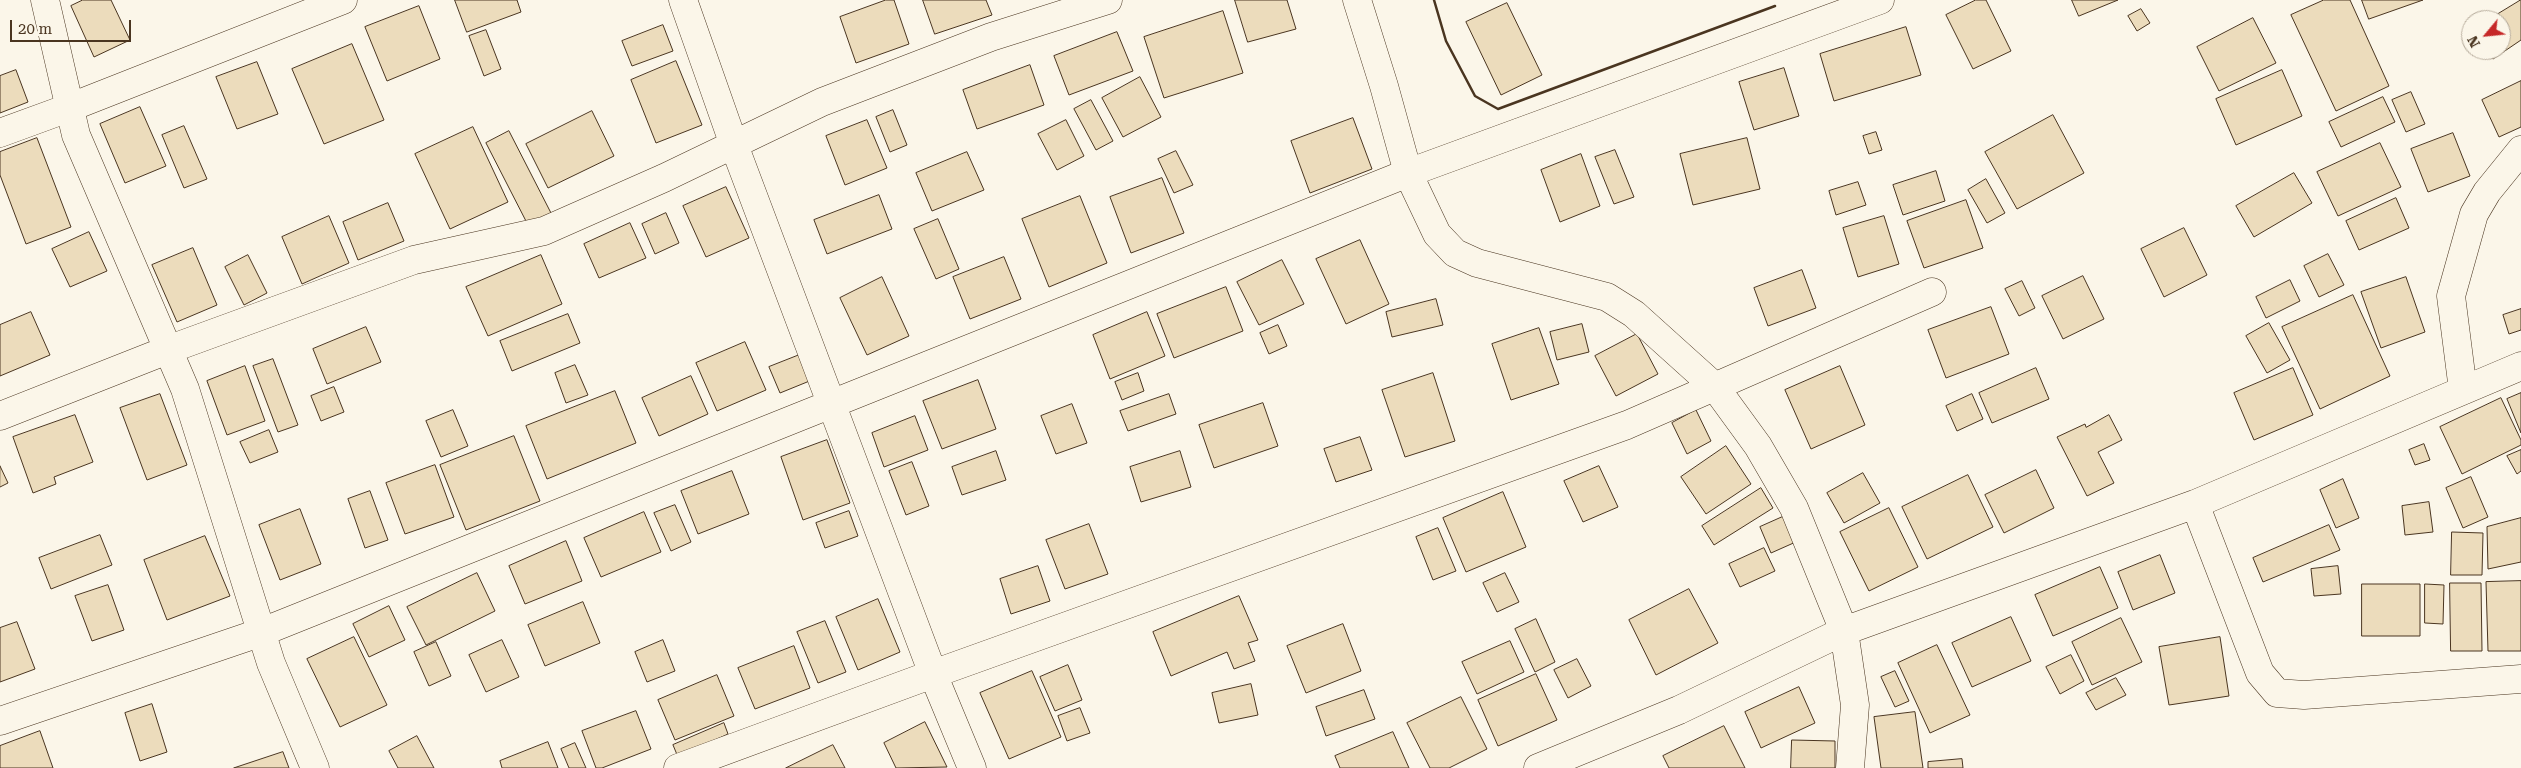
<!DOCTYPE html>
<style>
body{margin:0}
#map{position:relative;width:2521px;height:768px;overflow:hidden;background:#fbf6e9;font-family:"Roboto Serif",serif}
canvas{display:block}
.north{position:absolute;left:2461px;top:10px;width:50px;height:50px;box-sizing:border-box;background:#fbf6e9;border:1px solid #b4a999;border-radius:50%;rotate:242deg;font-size:14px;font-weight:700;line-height:20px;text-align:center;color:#4a3520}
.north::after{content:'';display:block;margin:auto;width:18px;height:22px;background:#c62828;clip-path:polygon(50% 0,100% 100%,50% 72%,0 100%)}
.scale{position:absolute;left:10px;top:20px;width:121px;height:22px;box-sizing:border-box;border:2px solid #4a3520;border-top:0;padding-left:6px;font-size:15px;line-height:18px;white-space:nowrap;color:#4a3520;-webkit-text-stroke:4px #fbf6e9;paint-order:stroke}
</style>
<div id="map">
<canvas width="2521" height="768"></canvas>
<div class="north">N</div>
<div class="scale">20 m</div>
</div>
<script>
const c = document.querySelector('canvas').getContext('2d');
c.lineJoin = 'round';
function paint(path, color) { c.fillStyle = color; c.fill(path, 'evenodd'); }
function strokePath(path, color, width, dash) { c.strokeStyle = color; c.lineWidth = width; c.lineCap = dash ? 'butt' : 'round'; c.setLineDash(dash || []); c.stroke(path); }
const building = new Path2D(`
 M 83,0 L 111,0 L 130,40 L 94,57 L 71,6 Z
 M 455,0 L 517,0 L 521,12 L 467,32 Z
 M 886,0 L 894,0 L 909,44 L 856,63 L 840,17 Z
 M 923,0 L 986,0 L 992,15 L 935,34 Z
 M 1235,0 L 1287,0 L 1296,29 L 1248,42 Z
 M 1976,0 L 1986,0 L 2011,51 L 1973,69 L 1946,15 Z
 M 2072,0 L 2118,0 L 2079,16 Z
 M 2324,0 L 2350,0 L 2389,86 L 2336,111 L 2291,15 Z
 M 2362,0 L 2423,0 L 2369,19 Z
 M 2521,0 L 2521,40 L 2493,59 L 2487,50 L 2501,50 L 2501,20 L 2488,20 Z
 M 1507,3 L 1542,75 L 1501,95 L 1466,22 Z
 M 419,6 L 440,59 L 387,81 L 365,27 Z
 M 2141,9 L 2150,23 L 2137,31 L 2128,16 Z
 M 1223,11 L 1243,73 L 1164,98 L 1144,37 Z
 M 2253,18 L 2276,63 L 2219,91 L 2197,47 Z
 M 663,25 L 673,51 L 632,66 L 622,41 Z
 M 1906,27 L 1921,75 L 1834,101 L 1820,54 Z
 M 486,30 L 501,69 L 484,76 L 469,36 Z
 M 1117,32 L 1133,71 L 1069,95 L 1054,56 Z
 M 352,44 L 384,120 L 324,144 L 292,69 Z
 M 676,61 L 702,125 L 656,143 L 631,80 Z
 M 257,62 L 278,114 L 237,129 L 216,77 Z
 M 1030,65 L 1044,105 L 977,129 L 963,90 Z
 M 1784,68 L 1799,116 L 1754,130 L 1739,82 Z
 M 16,70 L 28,102 L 0,113 L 0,76 Z
 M 2282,70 L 2302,116 L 2236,145 L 2216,99 Z
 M 1140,77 L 1161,117 L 1123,137 L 1102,98 Z
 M 2521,81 L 2521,127 L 2499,137 L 2482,100 Z
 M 2411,92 L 2425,124 L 2406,132 L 2392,100 Z
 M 2383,97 L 2395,122 L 2341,147 L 2329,122 Z
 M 1091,100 L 1113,141 L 1096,150 L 1074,109 Z
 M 140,107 L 166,166 L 125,183 L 100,124 Z
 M 893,110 L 907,145 L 890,152 L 876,117 Z
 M 592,111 L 614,156 L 548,188 L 526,144 Z
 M 2053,115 L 2084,173 L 2017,209 L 1985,152 Z
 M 1353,118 L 1372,169 L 1310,193 L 1291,141 Z
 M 867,120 L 887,168 L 845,185 L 826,136 Z
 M 1066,120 L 1084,156 L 1057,170 L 1038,134 Z
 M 184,126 L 207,179 L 184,188 L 162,135 Z
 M 473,127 L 508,202 L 450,229 L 415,154 Z
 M 509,131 L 551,213 L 528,225 L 486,143 Z
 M 1876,132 L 1882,150 L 1869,154 L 1863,136 Z
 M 2453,133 L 2470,176 L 2428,192 L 2411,149 Z
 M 37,138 L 71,227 L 26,244 L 0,175 L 0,152 Z
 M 1747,138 L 1760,189 L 1693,205 L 1680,154 Z
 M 2380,143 L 2401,187 L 2338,216 L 2317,172 Z
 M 1615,150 L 1634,197 L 1614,204 L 1595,157 Z
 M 1176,151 L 1193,185 L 1174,193 L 1158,159 Z
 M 967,152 L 984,190 L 932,211 L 916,173 Z
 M 1581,154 L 1600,206 L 1560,222 L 1541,170 Z
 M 1936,171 L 1945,201 L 1903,215 L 1893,185 Z
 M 2294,173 L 2312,203 L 2254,237 L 2236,206 Z
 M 1162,178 L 1184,233 L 1131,253 L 1110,197 Z
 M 1986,179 L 2005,213 L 1987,223 L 1968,190 Z
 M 1858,182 L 1866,205 L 1836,215 L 1829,191 Z
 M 726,187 L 749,238 L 706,257 L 683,206 Z
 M 879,195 L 892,229 L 827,254 L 814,220 Z
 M 1080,196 L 1107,263 L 1049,287 L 1022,219 Z
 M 2396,198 L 2409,228 L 2359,250 L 2346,221 Z
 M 1966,200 L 1983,248 L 1924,268 L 1907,221 Z
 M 388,203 L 404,241 L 358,260 L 343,222 Z
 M 666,213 L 679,243 L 655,254 L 642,224 Z
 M 329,216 L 349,263 L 302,284 L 282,237 Z
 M 1884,216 L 1899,264 L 1858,277 L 1843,228 Z
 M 938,219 L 959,269 L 936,279 L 914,229 Z
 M 630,223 L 646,258 L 599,278 L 584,244 Z
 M 2184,228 L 2207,275 L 2164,297 L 2141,249 Z
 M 89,232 L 107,271 L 70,287 L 52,249 Z
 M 1360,240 L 1389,304 L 1346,324 L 1316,259 Z
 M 193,248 L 217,305 L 177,322 L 152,265 Z
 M 2328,254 L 2344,285 L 2319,297 L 2304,266 Z
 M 248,255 L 267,293 L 244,305 L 225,267 Z
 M 541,255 L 562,304 L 488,336 L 466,287 Z
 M 1004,257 L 1021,299 L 970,319 L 953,277 Z
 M 1282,260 L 1304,304 L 1259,325 L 1237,282 Z
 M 1802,270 L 1816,308 L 1768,326 L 1754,288 Z
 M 2083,276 L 2104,319 L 2063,339 L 2042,296 Z
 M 882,277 L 909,336 L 867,355 L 840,298 Z
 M 2406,277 L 2425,332 L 2381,348 L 2361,292 Z
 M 2290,280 L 2300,301 L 2266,318 L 2256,297 Z
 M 2022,281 L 2035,308 L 2019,316 L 2005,289 Z
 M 1226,287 L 1243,331 L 1174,358 L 1157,314 Z
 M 2353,295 L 2390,376 L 2320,409 L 2282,327 Z
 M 1436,299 L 1443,325 L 1392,337 L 1386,312 Z
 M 1991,307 L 2009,354 L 1946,378 L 1928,330 Z
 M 2521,309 L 2521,330 L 2509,334 L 2503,315 Z
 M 31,312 L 50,355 L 0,376 L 0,325 Z
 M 1147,312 L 1165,356 L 1110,379 L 1093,335 Z
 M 568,314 L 580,343 L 512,371 L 500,341 Z
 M 2269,323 L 2290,360 L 2267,373 L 2246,336 Z
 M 1582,324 L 1589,352 L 1557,360 L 1550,332 Z
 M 1278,325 L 1287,346 L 1269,354 L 1260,333 Z
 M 366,327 L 381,362 L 327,384 L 313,349 Z
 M 1539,328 L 1559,384 L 1511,400 L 1492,344 Z
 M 1637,334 L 1658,374 L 1616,396 L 1595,356 Z
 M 745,342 L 766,390 L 717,411 L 696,363 Z
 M 802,354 L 812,380 L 780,393 L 769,367 Z
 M 273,359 L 298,425 L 278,432 L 253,366 Z
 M 575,365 L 588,395 L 566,403 L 555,373 Z
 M 245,366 L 265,421 L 227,435 L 207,381 Z
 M 1840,366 L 1865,425 L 1811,449 L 1785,390 Z
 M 2036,368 L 2049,399 L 1992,423 L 1979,393 Z
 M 2293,368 L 2313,415 L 2254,440 L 2234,393 Z
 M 1138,373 L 1144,391 L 1122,400 L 1115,382 Z
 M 1433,373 L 1455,441 L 1405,457 L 1382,390 Z
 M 691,376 L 708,414 L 659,436 L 642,398 Z
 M 978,380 L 996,429 L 942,449 L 923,401 Z
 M 334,387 L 344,412 L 321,421 L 311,396 Z
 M 615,391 L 636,443 L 547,479 L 526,426 Z
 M 2521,393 L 2521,433 L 2507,399 Z
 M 160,394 L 187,465 L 147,480 L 120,408 Z
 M 1169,394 L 1176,414 L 1128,431 L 1120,411 Z
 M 1972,394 L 1983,419 L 1957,431 L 1946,406 Z
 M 2501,398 L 2521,440 L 2521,445 L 2462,474 L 2440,427 Z
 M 1263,403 L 1278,446 L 1214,468 L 1199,425 Z
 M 1072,404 L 1087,443 L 1056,454 L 1041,416 Z
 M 453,410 L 468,446 L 441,457 L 426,421 Z
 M 1696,410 L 1711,441 L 1687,454 L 1672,423 Z
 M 75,415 L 93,462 L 54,477 L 56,484 L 33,493 L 13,437 Z
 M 2109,415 L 2122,440 L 2098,452 L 2114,483 L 2087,496 L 2057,437 L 2085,424 L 2086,427 Z
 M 915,416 L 928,450 L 884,467 L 872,433 Z
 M 269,430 L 278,452 L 250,463 L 240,442 Z
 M 514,436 L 540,501 L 466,530 L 440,465 Z
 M 1360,437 L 1372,470 L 1336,482 L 1324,449 Z
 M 827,440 L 850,503 L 803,520 L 781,457 Z
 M 2424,444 L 2430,460 L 2415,465 L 2409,450 Z
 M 1726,446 L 1751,484 L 1706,514 L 1681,477 Z
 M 2521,450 L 2521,471 L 2517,474 L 2507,456 Z
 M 996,451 L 1006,480 L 962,495 L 952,467 Z
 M 1180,451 L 1191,487 L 1141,502 L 1130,467 Z
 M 912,462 L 929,506 L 906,515 L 889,471 Z
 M 435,465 L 454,517 L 405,534 L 386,483 Z
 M 0,466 L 8,483 L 0,487 Z
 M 1599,466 L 1618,507 L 1583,522 L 1564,481 Z
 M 2036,470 L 2054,508 L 2004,533 L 1985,495 Z
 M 732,471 L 749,514 L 698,534 L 681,491 Z
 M 1863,473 L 1880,503 L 1844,523 L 1827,493 Z
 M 1968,475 L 1993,527 L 1927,559 L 1902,507 Z
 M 2471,477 L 2488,517 L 2463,528 L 2446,488 Z
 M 2343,479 L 2359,518 L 2336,528 L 2320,490 Z
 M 1761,488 L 1773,508 L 1714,545 L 1702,526 Z
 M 370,491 L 388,540 L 365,548 L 348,499 Z
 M 1503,492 L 1526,547 L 1466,572 L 1443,518 Z
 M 2429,502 L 2433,532 L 2405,535 L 2402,506 Z
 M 675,505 L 691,542 L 671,551 L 654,513 Z
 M 1889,508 L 1918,567 L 1869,591 L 1840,532 Z
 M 300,509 L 321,564 L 280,580 L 259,525 Z
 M 849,511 L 858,536 L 825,548 L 816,523 Z
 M 644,512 L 661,552 L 601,577 L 584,538 Z
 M 1787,515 L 1798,541 L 1771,553 L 1760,527 Z
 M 2521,518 L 2521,562 L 2488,569 L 2487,527 Z
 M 1089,524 L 1108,574 L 1065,589 L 1046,540 Z
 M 2329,525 L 2340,550 L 2263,582 L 2253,558 Z
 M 1438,528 L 1456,571 L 1433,580 L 1416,537 Z
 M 2452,532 L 2483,533 L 2482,575 L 2451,575 Z
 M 100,535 L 112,565 L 51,589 L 39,558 Z
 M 205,536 L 230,596 L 167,620 L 144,560 Z
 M 566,541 L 582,581 L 525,604 L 509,566 Z
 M 1764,548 L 1775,571 L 1740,587 L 1729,564 Z
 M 2160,555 L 2175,593 L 2133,610 L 2118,572 Z
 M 1038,566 L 1050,601 L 1011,614 L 1000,579 Z
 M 2338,566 L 2341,594 L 2314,596 L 2311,569 Z
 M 2100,567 L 2118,608 L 2053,636 L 2035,595 Z
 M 477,573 L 495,611 L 426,645 L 407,607 Z
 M 1505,573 L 1519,602 L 1497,612 L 1483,583 Z
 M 2521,581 L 2521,651 L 2488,651 L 2486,582 Z
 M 2450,583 L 2481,583 L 2482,651 L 2451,651 Z
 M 2362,584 L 2420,584 L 2420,636 L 2362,636 Z
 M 2425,584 L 2444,585 L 2443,624 L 2425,623 Z
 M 108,585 L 124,630 L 92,641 L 75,596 Z
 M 1689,589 L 1718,643 L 1656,675 L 1629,620 Z
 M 1239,596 L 1258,640 L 1248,643 L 1255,661 L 1234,669 L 1227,652 L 1171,676 L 1153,632 Z
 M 878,599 L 900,652 L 858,670 L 836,617 Z
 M 583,602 L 600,643 L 545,666 L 528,625 Z
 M 389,606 L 405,640 L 369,657 L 353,624 Z
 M 2011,617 L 2031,661 L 1972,687 L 1952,643 Z
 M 2121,618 L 2142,662 L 2092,685 L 2072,642 Z
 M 1536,619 L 1555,662 L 1535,672 L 1515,629 Z
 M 825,621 L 846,672 L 818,683 L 797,632 Z
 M 17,622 L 35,669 L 0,682 L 0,628 Z
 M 1343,624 L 1361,671 L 1306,693 L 1287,646 Z
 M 354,637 L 387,705 L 340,727 L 307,659 Z
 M 2220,637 L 2229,696 L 2169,705 L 2159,647 Z
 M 502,640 L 519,677 L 486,692 L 469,655 Z
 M 663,640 L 675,671 L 647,682 L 635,652 Z
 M 1510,641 L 1524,672 L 1477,694 L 1462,662 Z
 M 436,642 L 451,676 L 429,686 L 414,652 Z
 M 1937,645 L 1970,715 L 1930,733 L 1898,663 Z
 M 794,646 L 810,688 L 755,709 L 738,668 Z
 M 2071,655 L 2084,681 L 2060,694 L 2046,667 Z
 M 1577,659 L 1591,686 L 1568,698 L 1554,670 Z
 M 1068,665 L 1082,700 L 1055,711 L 1040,677 Z
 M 1032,671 L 1061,737 L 1009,759 L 980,693 Z
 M 1895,671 L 1909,701 L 1895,707 L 1881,677 Z
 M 1536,674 L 1557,720 L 1498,746 L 1478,700 Z
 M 717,675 L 734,716 L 675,740 L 658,700 Z
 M 2116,678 L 2126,695 L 2096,710 L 2086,693 Z
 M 1251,684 L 1258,715 L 1219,723 L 1212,693 Z
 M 1799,687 L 1815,723 L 1761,748 L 1745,712 Z
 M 1364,690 L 1375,719 L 1326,736 L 1316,707 Z
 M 1461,697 L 1487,749 L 1449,768 L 1430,768 L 1407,723 Z
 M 152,704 L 167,752 L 140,761 L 125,713 Z
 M 1080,708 L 1090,733 L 1067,741 L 1058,716 Z
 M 636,711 L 651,749 L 602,768 L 596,768 L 582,731 Z
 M 1915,712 L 1923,768 L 1881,768 L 1874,717 Z
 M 925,722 L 947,767 L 896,768 L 884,743 Z
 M 724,723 L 728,734 L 678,757 L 673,745 Z
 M 1724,726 L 1745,768 L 1669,768 L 1663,756 Z
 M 40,731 L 53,768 L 0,768 L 0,746 Z
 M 1393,732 L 1409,768 L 1340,768 L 1335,756 Z
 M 417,736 L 434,768 L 398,768 L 389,751 Z
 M 1792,740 L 1835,741 L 1835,768 L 1791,768 Z
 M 548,742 L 558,768 L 502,768 L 500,761 Z
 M 575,743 L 586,768 L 569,768 L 561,749 Z
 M 833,745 L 845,768 L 786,768 Z
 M 283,752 L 289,768 L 234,768 Z
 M 1962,759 L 1963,768 L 1928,768 L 1928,762 Z`);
paint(building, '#ecdcbc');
strokePath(building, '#4a3520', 1);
const street = new Path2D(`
 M 45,0 L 76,135 L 185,389 L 271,663 L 315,768
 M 683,0 L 734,145 L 933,674 L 972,768
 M 1357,0 L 1384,86 L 1408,173 L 1437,234 L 1455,253 L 1477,263 L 1607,297 L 1634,314 L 1715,387 L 1758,446 L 1794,508 L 1844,631 L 1855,705 L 1850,768
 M 0,133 L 71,107 L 343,0
 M 2463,390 L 2451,296 L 2474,214 L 2487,192 L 2521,150
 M 0,416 L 170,349 L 414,260 L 544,231 L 664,178 L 822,102 L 991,37 L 1108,0
 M 2195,504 L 2521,366
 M 0,721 L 262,632 L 1408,173 L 1880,0
 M 678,768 L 933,674 L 1627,425 L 1932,292
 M 1538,768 L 1679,710 L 1844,631 L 2195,504 L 2260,673 L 2277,693 L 2304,695 L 2521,679`);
strokePath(street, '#4a3520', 29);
strokePath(street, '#fbf6e9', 28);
strokePath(new Path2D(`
 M 1434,0 L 1446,41 L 1475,96 L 1498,109 L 1775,6`), '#4a3520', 2.5);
</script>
